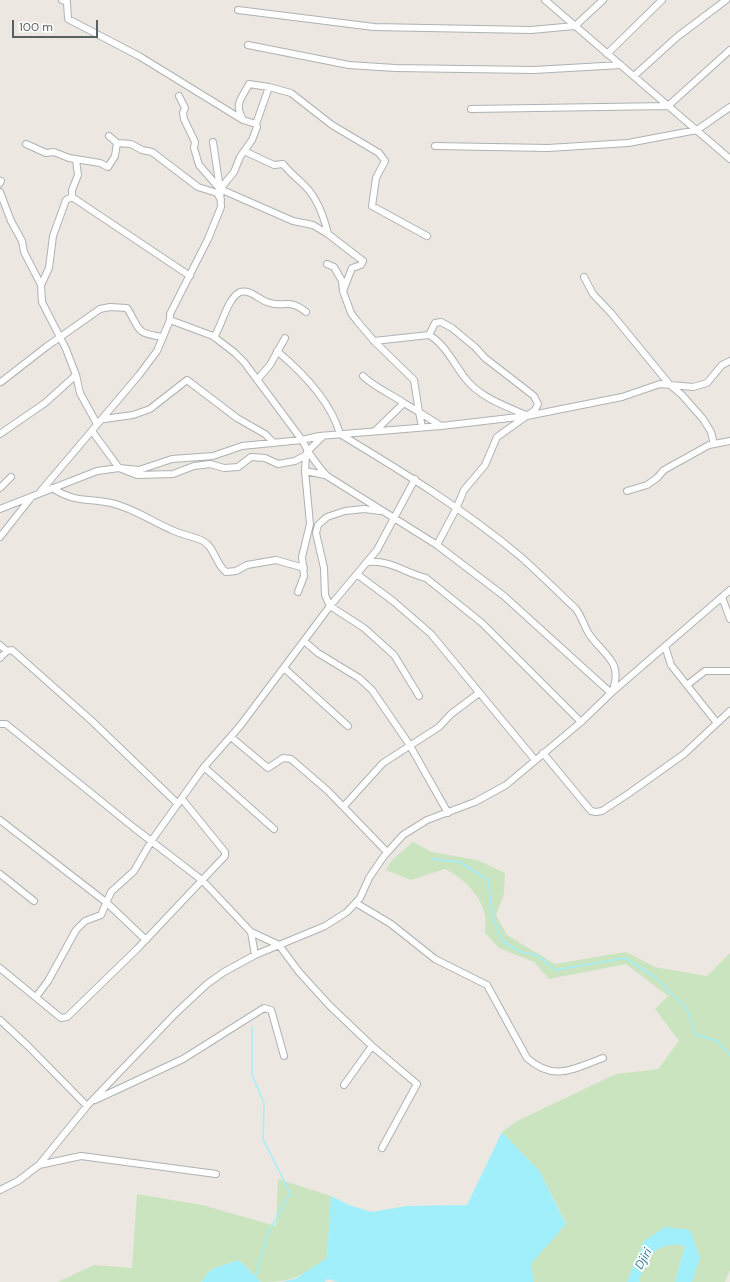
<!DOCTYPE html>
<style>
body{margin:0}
#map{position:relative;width:730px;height:1282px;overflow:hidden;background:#ede7e2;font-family:"DM Sans",sans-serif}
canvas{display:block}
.scale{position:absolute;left:12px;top:20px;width:86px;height:18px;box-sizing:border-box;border:2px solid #5a6062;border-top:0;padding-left:5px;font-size:12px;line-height:14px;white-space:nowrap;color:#5a6062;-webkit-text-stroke:3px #fff;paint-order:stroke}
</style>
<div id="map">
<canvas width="730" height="1282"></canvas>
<div class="scale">100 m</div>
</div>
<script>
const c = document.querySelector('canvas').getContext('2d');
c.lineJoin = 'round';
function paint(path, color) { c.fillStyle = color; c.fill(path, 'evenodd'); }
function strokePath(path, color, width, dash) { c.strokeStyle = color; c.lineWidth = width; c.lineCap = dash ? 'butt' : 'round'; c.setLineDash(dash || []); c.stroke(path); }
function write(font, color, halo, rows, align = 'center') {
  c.font = font + ' "DM Sans",sans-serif'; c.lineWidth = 4; c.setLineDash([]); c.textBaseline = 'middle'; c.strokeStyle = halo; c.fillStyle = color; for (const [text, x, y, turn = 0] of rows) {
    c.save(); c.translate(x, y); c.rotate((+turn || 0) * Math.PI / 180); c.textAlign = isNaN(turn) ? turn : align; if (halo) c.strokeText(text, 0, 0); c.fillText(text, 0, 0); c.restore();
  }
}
paint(new Path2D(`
 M 413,842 L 432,852 L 477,860 L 505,873 L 504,894 L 496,915 L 507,935 L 555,964 L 626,952 L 655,967 L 707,976 L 730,953 L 730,1270 L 725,1282 L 692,1282 L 690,1230 L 644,1241 L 627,1282 L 534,1282 L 531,1264 L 566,1223 L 540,1172 L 502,1132 L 517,1121 L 616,1074 L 658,1069 L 679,1041 L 655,1009 L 668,996 L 626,964 L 549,979 L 534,962 L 499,948 L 485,933 C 485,928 486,920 485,915 C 480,894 463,878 445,869 L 411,880 L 386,870 L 392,860 Z
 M 278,1179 L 331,1196 L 327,1258 C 300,1276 295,1282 261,1282 L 239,1260 L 212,1269 L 201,1282 L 58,1282 L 94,1265 L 132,1268 L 137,1194 L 202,1205 L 276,1226 Z
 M 670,1243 L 685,1246 L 675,1282 L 639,1282 L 643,1268 L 657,1248 Z`), '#c9e4bf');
paint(new Path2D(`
 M 502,1132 L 540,1172 L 566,1224 L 531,1264 L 534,1282 L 338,1282 L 328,1279 L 324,1282 L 281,1282 L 295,1279 L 327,1258 L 331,1196 L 349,1205 L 372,1212 L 406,1206 L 467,1205 Z
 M 665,1227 L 690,1230 L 700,1258 L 692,1282 L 675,1282 L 685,1246 C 657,1240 646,1257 639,1282 L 627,1282 L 644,1241 Z
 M 239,1260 L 261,1282 L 201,1282 L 212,1269 Z`), '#a2effc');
strokePath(new Path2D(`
 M 432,859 L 460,862 L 488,880 L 492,915 L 502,941 L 521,952 L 537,955 L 555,970 L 625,958 L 655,977 L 686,1008 L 697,1035 L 717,1041 L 730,1055
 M 252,1027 L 252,1075 L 264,1103 L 263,1139 L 290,1193 L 268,1233 L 254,1282`), '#a2effc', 1.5);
const minor = new Path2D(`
 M 62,0 L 67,2 L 68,19 L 139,56 L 243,120
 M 545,0 L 730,159
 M 238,10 L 374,27 L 531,30 L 575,26 L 603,0
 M 248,45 L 349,65 L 395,68 L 534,70 L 621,65
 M 607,54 L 662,0
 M 634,76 L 677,37 L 726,0
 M 269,87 L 291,93 L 332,125 L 379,153 L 385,161 L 376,178 L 372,206 L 427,236
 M 179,96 L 185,108 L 183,113 L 184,119 L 195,142 L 194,148 L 199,165 L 220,189 L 293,221 L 313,225 L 328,234 C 324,217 318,199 305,186 C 298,179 290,173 283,164 L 274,165 L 244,151
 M 471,109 L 668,106 L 730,50
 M 213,142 L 220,189 L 221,207 L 208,239 L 170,314 L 170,320 L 213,336 L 235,353 L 244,362 L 302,440 C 309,454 316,464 327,476 L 437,545 L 504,596 L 611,693
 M 117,143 L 131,144 L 142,150 L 152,152 L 198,187 L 217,193 L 221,200
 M 26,144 L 46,153 L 54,152 L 69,158 L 100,163 L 108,167 L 115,156 L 117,143 L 109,136
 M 435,146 L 548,148 L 628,143 L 697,130 L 730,107
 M 0,183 L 1,181
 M 220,189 L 234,172 L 240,157 L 252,140 L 257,127 L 256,124 L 243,120 C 234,103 241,100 249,84 L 269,87 L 256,124
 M 0,192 L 11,221 L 22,241 L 24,252 L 41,285 L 42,302 L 66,349 L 76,375 L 80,393 L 97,424
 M 72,197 L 72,190 L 78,175 L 76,160
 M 327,264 L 334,267 L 342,281 L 343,291 L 352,268 L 361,265 L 363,261 L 328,234
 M 584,277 L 593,294 L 611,313 L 670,385 L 682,395 L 703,419 L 711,432 L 714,444
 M 41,285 L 49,268 L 53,236 L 66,200 L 72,197 L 190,276
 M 343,291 L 351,313 L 357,321 L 374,341 L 414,380 L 419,412 L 441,426
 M 429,335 L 435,323 L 441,322 L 452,328 L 475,347 L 485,358 L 534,396 L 538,404 L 535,410 L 497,437 L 485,465 L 464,490 L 456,509 L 437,545
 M 214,337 C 223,324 226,300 240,292 C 250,289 258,299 267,302 C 283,309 288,297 306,312
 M 374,341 L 429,335 C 445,344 454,364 465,378 C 479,397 505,406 526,415
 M 277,351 C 302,372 331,402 340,434 C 403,472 465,510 521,557 C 540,574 558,592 576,609 C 582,617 584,626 589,634 C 604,656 624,661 612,692
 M 363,376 C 374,387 391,394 404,403
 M 257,380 L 270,365 L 285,338
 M 1,382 L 46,347 L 100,309 L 110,307 L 127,308 C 141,330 134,333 163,337
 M 104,419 L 133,415 L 150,409 L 187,380 L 237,418 L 265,434 L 274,443
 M 92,431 L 119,468 L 137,475 L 173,474 L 194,466 L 210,464 L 224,468 L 238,467 L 251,457 L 265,458 L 278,464 L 295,461 L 306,455
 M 375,431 L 404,403 L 419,412 L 422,427
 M 0,434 L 45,403 L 76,375
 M 305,471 L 325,475
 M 0,488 L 11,477
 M 52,488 C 76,503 86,498 111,503 C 133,508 151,521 172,530 C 182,535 193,536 203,541 C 215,547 215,564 226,572 L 236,571 L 247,565 L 276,560 L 304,568
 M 627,491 L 647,485 L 657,478 L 664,470 L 709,445 L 730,441
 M 40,492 L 139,375 L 157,351 L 170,320
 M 0,509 L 97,471 L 119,468 L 139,470 L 172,459 L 213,456 L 242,446 L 302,440 L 319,436 L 441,426 L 527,416 L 622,397 L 660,384 L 693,387 L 707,383 L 722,365 L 730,361
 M 380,511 L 364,509 L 345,511 L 327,517 L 318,525 L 316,533 L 324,568 L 325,595 L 330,606 L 364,628 L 394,655 L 419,696
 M 0,537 L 30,499
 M 369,562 C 391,560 405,573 426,578 L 482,623 L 581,722
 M 358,575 L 393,601 L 431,634 L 535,760
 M 298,592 L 304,576 L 302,557 L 310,524 L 305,471 L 306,455 L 307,452 L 323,436
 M 722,597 L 730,619
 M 304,641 L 318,653 L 359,678 L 372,690 L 409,744 L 448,813
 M 0,645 L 7,651
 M 665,646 L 671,665 L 717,723
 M 0,658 L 7,651 L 12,650 L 93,722 L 178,804
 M 284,668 L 348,726
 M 687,685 L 705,671 L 730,671
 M 0,724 L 6,724 L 133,827 L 203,881 L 251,932 L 255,955
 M 231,737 L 268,768 L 283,758 L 291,759 L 328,791 L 387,852
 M 543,753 L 591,811 L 596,812 L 602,811 L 628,794 L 684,754 L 730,711
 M 204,767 L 274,829
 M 344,806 L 383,763 L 439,727 L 451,714 L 479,693
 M 0,820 L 107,903 L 146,940
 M 0,874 L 34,901
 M 356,903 L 391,924 L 435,959 L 487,985 L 527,1058 C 554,1082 573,1069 603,1058
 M 251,932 L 279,945 L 299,972 L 330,1006 L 372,1046 L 417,1084 L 382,1148
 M 0,968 L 61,1018 L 67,1017 L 137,949 L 225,856 L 225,852 L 182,799
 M 36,997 L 48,981 L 76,930 L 85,921 L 101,915 L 111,892 L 134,871 L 152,840 L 204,767 L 240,726 L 330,606 L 377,550 L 415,479
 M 0,1020 L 28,1046 L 87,1106
 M 344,1085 L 372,1046
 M 95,1100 L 183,1059 L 264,1008 L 271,1010 L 272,1013 L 284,1056
 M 39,1165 L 81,1156 L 216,1174
 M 0,1190 L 18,1181 L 39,1165 L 87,1106 L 176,1013 L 207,984 L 224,972 L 255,955 L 325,926 L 347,912 L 360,898 L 369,878 L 384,856 L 403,835 L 427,820 L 475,802 L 506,785 L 581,722 L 611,693 L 730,590`);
strokePath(minor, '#aeb2b4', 8);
strokePath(minor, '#fff', 6);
write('italic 12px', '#397e94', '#fff', [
 ["Djiri",644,1259,-61]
]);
</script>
